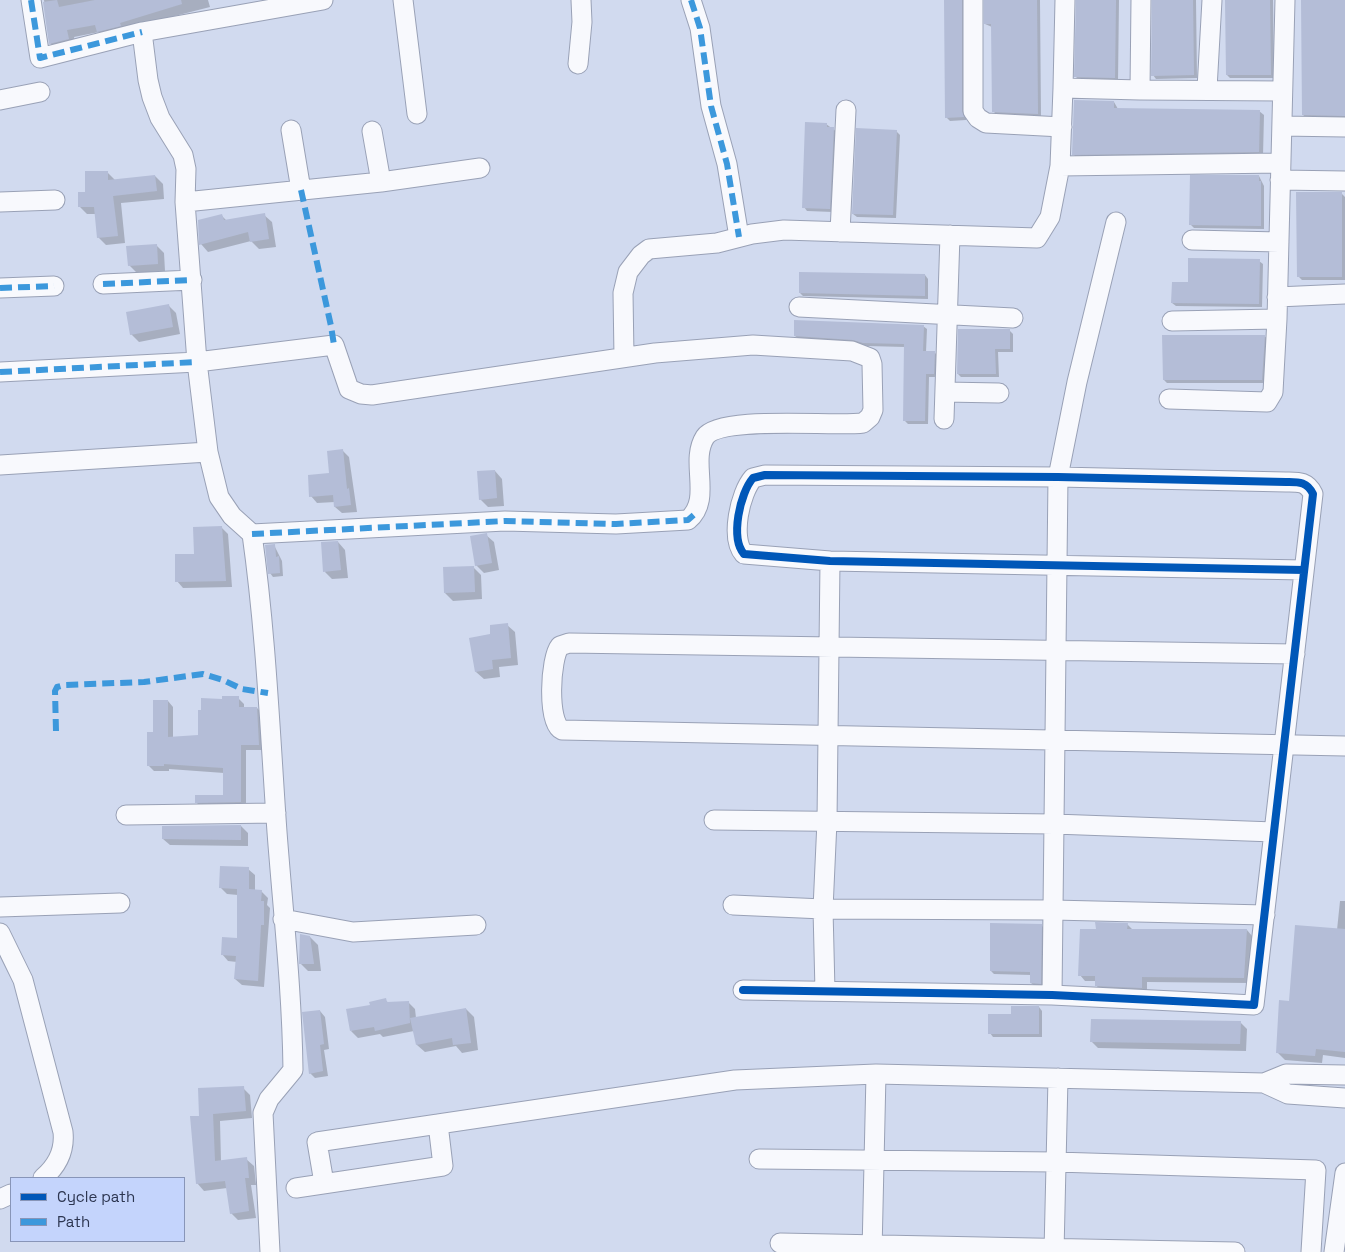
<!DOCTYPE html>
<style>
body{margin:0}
#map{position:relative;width:1345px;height:1252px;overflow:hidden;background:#d1daef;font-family:"Space Grotesk",sans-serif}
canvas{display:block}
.legend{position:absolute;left:10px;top:1177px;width:175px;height:65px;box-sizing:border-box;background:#c4d4fc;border:1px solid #8895b8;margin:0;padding:6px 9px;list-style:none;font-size:15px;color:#2d3651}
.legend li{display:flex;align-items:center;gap:10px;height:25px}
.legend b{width:25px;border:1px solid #8895b8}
</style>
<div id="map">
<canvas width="1345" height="1252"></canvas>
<ul class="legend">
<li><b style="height:6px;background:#0057b8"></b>Cycle path</li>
<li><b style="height:6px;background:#3c98dc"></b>Path</li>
</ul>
</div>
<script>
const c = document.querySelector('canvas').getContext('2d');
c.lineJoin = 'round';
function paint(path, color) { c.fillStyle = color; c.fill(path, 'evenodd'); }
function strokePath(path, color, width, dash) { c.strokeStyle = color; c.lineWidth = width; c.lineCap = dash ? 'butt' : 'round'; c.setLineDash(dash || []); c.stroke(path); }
paint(new Path2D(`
 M 44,0 L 208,0 L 210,7 L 163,19 L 105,39 L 99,32 L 74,37 L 76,46 L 58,51 L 50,43 Z
 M 945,0 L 966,0 L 966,120 L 950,121 L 946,117 Z
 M 984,0 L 1040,0 L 1041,117 L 997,115 L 994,112 L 992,27 L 985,24 Z
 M 1078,0 L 1119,0 L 1118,81 L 1079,80 L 1076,77 Z
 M 1153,0 L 1196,0 L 1197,78 L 1156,79 L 1153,75 Z
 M 1226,0 L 1273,0 L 1274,78 L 1230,78 L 1227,75 Z
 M 1302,0 L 1345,0 L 1345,119 L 1307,118 L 1303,115 Z
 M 1114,102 L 1118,109 L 1259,111 L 1264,115 L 1263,156 L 1077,158 L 1073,154 Z
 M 826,124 L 837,132 L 833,212 L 807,211 L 804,207 Z
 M 896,131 L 900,135 L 896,218 L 857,217 L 853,214 Z
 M 107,172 L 115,180 L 155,176 L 163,184 L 164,199 L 121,203 L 125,243 L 106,245 L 98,237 L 96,214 L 87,214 L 80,207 L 87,193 Z
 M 1259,176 L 1264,186 L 1264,229 L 1194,228 L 1190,224 Z
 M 1341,193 L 1345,197 L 1345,280 L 1302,280 L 1299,277 Z
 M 264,215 L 272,222 L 276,247 L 259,249 L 251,241 L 208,252 L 201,244 L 222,216 L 227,221 Z
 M 156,245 L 164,253 L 165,271 L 137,273 L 129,265 Z
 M 1259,261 L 1263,264 L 1262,307 L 1176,306 L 1172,303 L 1189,284 Z
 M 925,275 L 928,279 L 928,299 L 803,296 L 800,293 Z
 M 168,305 L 176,313 L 180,334 L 139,342 L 131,334 Z
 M 923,326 L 927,329 L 926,352 L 934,352 L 938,356 L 937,377 L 929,377 L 928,424 L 908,424 L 905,421 L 905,347 L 867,346 L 857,343 L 799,339 L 795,336 Z
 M 1009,330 L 1013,334 L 1013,352 L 998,352 L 999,377 L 961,377 L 958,374 Z
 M 1264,336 L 1268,339 L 1265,383 L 1167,383 L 1164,380 Z
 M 343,451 L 349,457 L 357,512 L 342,513 L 335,507 L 335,502 L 317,503 L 311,496 L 330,474 Z
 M 495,471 L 502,479 L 504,506 L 488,507 L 480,499 Z
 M 221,527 L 228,534 L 232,587 L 183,588 L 177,581 L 195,555 Z
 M 486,535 L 494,542 L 499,570 L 484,573 L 476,565 Z
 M 338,542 L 345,550 L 348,578 L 332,579 L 325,572 Z
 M 274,545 L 282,561 L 283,576 L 273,577 L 270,573 Z
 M 473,567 L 481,575 L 482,599 L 453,601 L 445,593 Z
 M 507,625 L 515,632 L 518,665 L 499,667 L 500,677 L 484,679 L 476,672 L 492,635 Z
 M 238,698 L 244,704 L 244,708 L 257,708 L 263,714 L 265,750 L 246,750 L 246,808 L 202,808 L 196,802 L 224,796 L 224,773 L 169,769 L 169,771 L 154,771 L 148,765 L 154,733 L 168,701 L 173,707 L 173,738 L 199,736 L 223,700 Z
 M 241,826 L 248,833 L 248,846 L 170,845 L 163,839 Z
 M 248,869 L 255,875 L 255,891 L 261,891 L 268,898 L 267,905 L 270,908 L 264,987 L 242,985 L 235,979 L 237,962 L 228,961 L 222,954 L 238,940 L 238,895 L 227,894 L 221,888 Z
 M 1340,901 L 1345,901 L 1345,1058 L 1323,1055 L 1322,1063 L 1285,1060 L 1277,1052 L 1290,1003 L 1337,930 Z
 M 1127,924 L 1133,930 L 1247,930 L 1252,936 L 1249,983 L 1147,982 L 1147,993 L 1101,991 L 1096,985 L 1096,981 L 1085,981 L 1080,975 L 1097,930 Z
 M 1041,925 L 1045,929 L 1044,987 L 1035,986 L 1031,983 L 1031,975 L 994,974 L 991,971 Z
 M 310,937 L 318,945 L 321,971 L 308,971 L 300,963 Z
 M 385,1000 L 389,1003 L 408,1002 L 415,1009 L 416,1018 L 466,1009 L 474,1017 L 478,1050 L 462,1053 L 456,1046 L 425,1052 L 417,1045 L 414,1031 L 383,1037 L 380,1034 L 358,1038 L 351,1031 L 371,1006 Z
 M 1039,1007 L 1042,1011 L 1042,1037 L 993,1037 L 990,1033 L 1012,1015 Z
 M 320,1011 L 325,1017 L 329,1049 L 324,1050 L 328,1076 L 315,1078 L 310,1073 Z
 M 1240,1022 L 1247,1029 L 1246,1051 L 1098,1048 L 1091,1041 Z
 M 243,1088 L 250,1095 L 252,1118 L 220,1121 L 221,1162 L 246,1159 L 254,1166 L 256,1185 L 251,1185 L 256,1218 L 238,1220 L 231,1213 L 227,1188 L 204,1191 L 197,1183 L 201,1117 Z`), '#0003');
paint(new Path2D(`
 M 57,0 L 59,7 L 95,0 L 181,0 L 182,4 L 120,23 L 121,26 L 97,32 L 95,25 L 67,30 L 69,39 L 49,44 L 43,2 Z
 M 944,0 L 962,0 L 962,111 L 964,117 L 945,118 Z
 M 984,0 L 1037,0 L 1038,114 L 992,112 L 991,24 L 984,24 Z
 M 1076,0 L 1116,0 L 1115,78 L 1074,77 Z
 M 1152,0 L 1193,0 L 1194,75 L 1151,76 Z
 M 1225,0 L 1270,0 L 1271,75 L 1226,75 Z
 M 1301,0 L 1345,0 L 1345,116 L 1302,115 Z
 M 1074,100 L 1114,101 L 1114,108 L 1260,110 L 1259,152 L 1072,155 Z
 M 805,122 L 827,123 L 827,127 L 834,127 L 830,209 L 802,208 Z
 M 856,128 L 897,130 L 893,215 L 852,214 Z
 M 85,171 L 108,171 L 108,180 L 155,175 L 157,191 L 113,196 L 118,236 L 97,238 L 94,207 L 78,207 L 78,192 L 85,192 Z
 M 1190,175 L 1259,175 L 1259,181 L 1261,181 L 1261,226 L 1189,225 Z
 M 1296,192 L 1342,192 L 1342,277 L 1297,277 Z
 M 265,213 L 269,239 L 250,242 L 248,232 L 199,245 L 198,220 L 222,214 L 224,220 Z
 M 157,244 L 158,264 L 128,266 L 126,246 Z
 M 1188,258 L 1260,259 L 1259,304 L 1171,303 L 1172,282 L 1188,282 Z
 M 799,272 L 925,274 L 925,296 L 799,293 Z
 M 169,304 L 173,327 L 130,335 L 126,312 Z
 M 794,320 L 924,325 L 923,351 L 935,351 L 934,374 L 926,374 L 925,421 L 903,421 L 904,344 L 863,343 L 853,340 L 794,336 Z
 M 958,329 L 1010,329 L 1010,349 L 995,349 L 996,374 L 957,374 Z
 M 1162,335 L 1265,335 L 1262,380 L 1163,380 Z
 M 343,449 L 347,489 L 349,488 L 351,505 L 334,507 L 333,495 L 309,497 L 308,475 L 329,473 L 327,451 Z
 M 495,470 L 497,498 L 479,500 L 477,471 Z
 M 222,526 L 226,581 L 175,582 L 175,554 L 194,554 L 193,527 Z
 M 487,533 L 492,563 L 475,566 L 470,536 Z
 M 338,541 L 341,570 L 323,572 L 321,542 Z
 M 275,544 L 276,557 L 279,556 L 280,573 L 268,574 L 265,545 Z
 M 474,566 L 475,592 L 444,593 L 443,567 Z
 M 508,623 L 511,658 L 492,660 L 493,669 L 475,672 L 469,638 L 490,634 L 490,625 Z
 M 222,696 L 239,696 L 239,707 L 257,707 L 259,745 L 241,745 L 241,802 L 195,803 L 195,795 L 223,795 L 223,768 L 164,764 L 164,766 L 147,766 L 147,732 L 153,732 L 153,700 L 168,700 L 168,737 L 198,735 L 198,710 L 201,710 L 201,698 L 222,699 Z
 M 241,825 L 241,840 L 162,839 L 162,826 Z
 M 220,866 L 249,867 L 249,889 L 262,890 L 261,901 L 264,901 L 264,925 L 261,925 L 258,981 L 234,979 L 236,956 L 221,955 L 222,937 L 237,938 L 237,889 L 219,888 Z
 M 1095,922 L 1128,923 L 1127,929 L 1247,929 L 1244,978 L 1142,977 L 1142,988 L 1095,986 L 1095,976 L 1078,976 L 1080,929 L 1096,929 Z
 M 990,923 L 1042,924 L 1041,984 L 1030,983 L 1030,972 L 990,971 Z
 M 1295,925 L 1345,929 L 1345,1052 L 1316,1049 L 1315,1056 L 1276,1053 L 1279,1000 L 1289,1001 Z
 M 300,934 L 310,936 L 314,964 L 299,964 Z
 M 386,998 L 387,1002 L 409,1001 L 410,1023 L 375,1031 L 374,1027 L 350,1031 L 346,1009 L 370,1005 L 369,1002 Z
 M 1011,1006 L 1039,1006 L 1039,1034 L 988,1034 L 988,1014 L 1011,1014 Z
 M 466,1008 L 471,1043 L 453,1045 L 452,1038 L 416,1045 L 410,1018 Z
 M 320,1010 L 324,1044 L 320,1045 L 323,1071 L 309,1074 L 302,1012 Z
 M 1091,1019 L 1241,1021 L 1240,1044 L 1090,1042 Z
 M 244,1086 L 246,1111 L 213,1114 L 215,1161 L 247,1157 L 249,1178 L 245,1178 L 249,1211 L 230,1214 L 225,1181 L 196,1184 L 190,1116 L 199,1116 L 198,1088 Z`), '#b4bdd7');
const minor = new Path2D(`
 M 31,0 L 40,58 L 142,32 L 323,0
 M 403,0 L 417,114
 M 691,0 L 700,28 L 711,106 L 727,164 L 739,237
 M 973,0 L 973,111 L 978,118 L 986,123 L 1062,127
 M 142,32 L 148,80 L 152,97 L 160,118 L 183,155 L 186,169 L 185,202 L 197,362 L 208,452 L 219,497 L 232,516 L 252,534 C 266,633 270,732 277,832 C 283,911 292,990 293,1070 L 269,1099 L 263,1113 L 270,1252
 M 578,64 L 582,22 L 581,0
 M 1063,88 L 1065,0
 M 1207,89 L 1212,0
 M 1140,90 L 1281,91
 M 0,100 L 40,92
 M 1282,126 L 1345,127
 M 291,130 L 301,190
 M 372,131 L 381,182
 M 1060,166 L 1063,88 L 1140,90 L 1141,0
 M 1280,180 L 1345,181
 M 0,202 L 55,200
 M 185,202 L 381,182 L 480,168
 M 840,232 L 846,110
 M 1192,240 L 1279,242
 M 103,284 L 192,280
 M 0,288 L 54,286
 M 1277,297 L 1345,294
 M 799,307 L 1013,318
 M 1172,321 L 1277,319
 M 624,357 L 623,293 L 628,272 L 641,255 L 649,249 L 717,243 L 752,234 L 784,230 L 1037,238 L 1050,217 L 1060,166 L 1280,163
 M 0,372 L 197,362 L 334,345 L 349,389 L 361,394 L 372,395 L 655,353 L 753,345 L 852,351 L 870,358 L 872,364 L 873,410 L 870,417 L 863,423 C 834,427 720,415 705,437 C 689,462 713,499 688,520 L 616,524 L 505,521 L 252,534
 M 945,392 L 999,393
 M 1169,399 L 1267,402 L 1273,392 L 1277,319 L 1285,0
 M 944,419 L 950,235
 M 0,465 L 208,452
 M 1295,654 L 569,643 L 560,646 C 550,658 547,723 562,730 L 1345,746
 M 126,815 L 276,813
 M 714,820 L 1054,824 L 1274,832
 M 733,905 L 823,909 L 1053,910 L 1265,915
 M 0,907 L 120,903
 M 283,919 L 353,932 L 476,925
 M 0,933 L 23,980 L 63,1132 C 65,1151 57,1166 43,1178
 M 743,990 L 1052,995 L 1254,1005 L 1313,494 C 1307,481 1298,482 1286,482 L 1058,477 L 765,475 L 753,478 C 740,493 730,538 744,554 L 830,561 L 1304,570
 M 825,991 L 823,909 L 827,821 L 830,561
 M 1052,995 L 1058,477 L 1077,382 L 1116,222
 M 1264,1083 L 1288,1094 L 1345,1098
 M 759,1159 L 1056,1162 L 1316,1170 L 1311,1252
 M 324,1183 L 317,1142 L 735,1080 L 876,1074 L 1264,1083 L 1286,1074 L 1345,1075
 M 296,1188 L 443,1166 L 438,1124
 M 0,1199 L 11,1194
 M 780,1243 L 1235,1252
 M 872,1252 L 876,1074
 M 1054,1252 L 1058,1078
 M 1334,1252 L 1345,1173`);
strokePath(minor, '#99a1b6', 21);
strokePath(minor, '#f8f9fd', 19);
strokePath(new Path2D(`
 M 31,0 L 40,58 L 142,32
 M 691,0 L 700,28 L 711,106 L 727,164 L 739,237
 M 301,190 L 331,326 L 334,345
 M 103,284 L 192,280
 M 0,288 L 54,286
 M 0,372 L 197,362
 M 252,534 L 505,521 L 616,524 L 688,520 L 696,513
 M 56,731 L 55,691 L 57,687 L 64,685 L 144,682 L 203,674 L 223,680 L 242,689 L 268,693`), '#3c98dc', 6, [12, 6]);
strokePath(new Path2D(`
 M 743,990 L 1052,995 L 1254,1005 L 1313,494 C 1307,481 1298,482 1286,482 L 1058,477 L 765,475 L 753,478 C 740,493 730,538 744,554 L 830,561 L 1304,570`), '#0057b8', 8);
</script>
